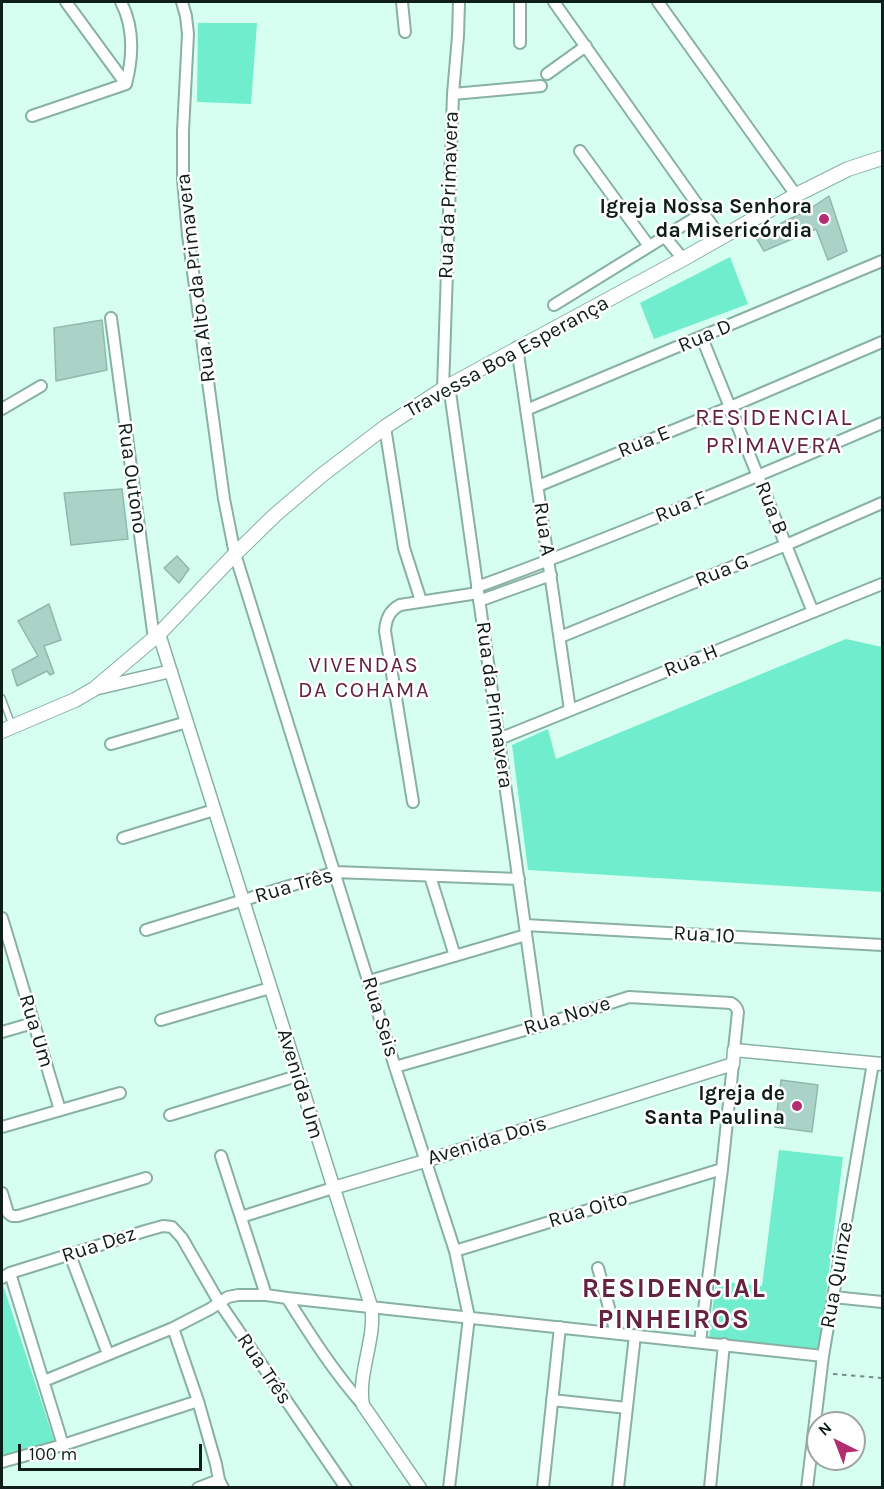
<!DOCTYPE html>
<meta charset="utf-8">
<style>
body{margin:0}
#map{position:relative;width:884px;height:1489px;overflow:hidden;background:#d6fff2;font-family:Karla,sans-serif}
canvas{display:block}
.frame{position:absolute;inset:0;border:3px solid #0f1e1a;pointer-events:none}
.north{position:absolute;left:806px;top:1411px;width:60px;height:60px;box-sizing:border-box;background:#fff;border:2px solid #9fa5a3;border-radius:50%;rotate:318deg;font-size:16px;font-weight:700;line-height:24px;text-align:center;color:#0f1e1a}
.north::after{content:'';display:block;margin:auto;width:21px;height:27px;background:#b32d71;clip-path:polygon(50% 0,100% 100%,50% 72%,0 100%)}
.scale{position:absolute;left:18px;top:1444px;width:184px;height:27px;box-sizing:border-box;border:3px solid #0f1e1a;border-top:0;padding-left:8px;font-size:18px;line-height:21px;white-space:nowrap;color:#0f1e1a;-webkit-text-stroke:4px #fff;paint-order:stroke}
</style>
<div id="map">
<canvas width="884" height="1489"></canvas>
<div class="frame"></div>
<div class="north">N</div>
<div class="scale">100 m</div>
</div>
<script>
const c = document.querySelector('canvas').getContext('2d');
c.lineJoin = 'round';
function paint(path, color) { c.fillStyle = color; c.fill(path, 'evenodd'); }
function strokePath(path, color, width, dash) { c.strokeStyle = color; c.lineWidth = width; c.lineCap = dash ? 'butt' : 'round'; c.setLineDash(dash || []); c.stroke(path); }
function write(font, color, halo, rows, align = 'center') {
  c.font = font + ' Karla,sans-serif'; c.lineWidth = 5; c.setLineDash([]); c.textBaseline = 'middle'; c.strokeStyle = halo; c.fillStyle = color; for (const [text, x, y, turn = 0] of rows) {
    c.save(); c.translate(x, y); c.rotate((+turn || 0) * Math.PI / 180); c.textAlign = isNaN(turn) ? turn : align; if (halo) c.strokeText(text, 0, 0); c.fillText(text, 0, 0); c.restore();
  }
}
paint(new Path2D(`
 M 198,23 L 257,23 L 251,104 L 197,102 Z
 M 730,257 L 748,304 L 654,339 L 640,303 Z
 M 846,639 L 882,647 L 882,892 L 528,870 L 512,745 L 548,729 L 556,759 Z
 M 779,1150 L 843,1157 L 819,1351 L 709,1338 L 716,1281 L 762,1286 Z
 M 3,1285 L 55,1443 L 2,1456 L 2,1286 Z`), '#6fedcd');
const building = new Path2D(`
 M 829,196 L 847,251 L 828,260 L 816,229 L 764,251 L 755,236 L 808,210 Z
 M 102,320 L 107,370 L 56,381 L 54,328 Z
 M 122,489 L 128,539 L 71,545 L 64,493 Z
 M 177,556 L 189,569 L 179,583 L 164,568 Z
 M 49,604 L 61,640 L 44,646 L 54,673 L 50,675 L 47,671 L 17,686 L 12,670 L 38,656 L 18,621 Z
 M 781,1080 L 818,1085 L 812,1132 L 775,1127 Z`);
paint(building, '#abd2c6');
strokePath(building, '#91b8ad', 1.5);
const service = new Path2D(`
 M 2,698 L 12,725`);
const minor = new Path2D(`
 M 66,2 L 126,84
 M 182,2 L 186,16 L 188,34 L 183,131 L 183,179 L 188,235 L 224,499 L 235,554 L 395,1067 L 455,1251 L 469,1317 L 449,1488
 M 402,2 L 405,32
 M 554,2 L 721,238
 M 658,2 L 796,195
 M 520,43 L 520,2
 M 547,74 L 586,46
 M 453,94 L 541,86
 M 32,116 L 126,84 C 133,57 134,27 121,2
 M 580,151 L 649,246
 M 665,237 L 683,259
 M 554,305 L 703,213
 M 111,318 L 154,639
 M 702,338 L 813,612
 M 517,347 L 570,710
 M 449,385 L 539,1026
 M 443,389 L 453,94 L 458,36 L 459,2
 M 2,409 L 41,386
 M 526,410 L 882,261
 M 385,427 L 404,548 L 421,601
 M 538,486 L 730,407 L 882,342
 M 477,587 C 614,537 749,480 882,423
 M 479,601 L 551,575
 M 560,637 L 786,545 L 882,503
 M 499,739 L 882,584
 M 111,744 L 187,722
 M 413,802 L 385,631 C 386,619 389,611 400,605 L 478,593
 M 123,838 L 214,810
 M 430,876 L 455,956
 M 2,918 L 60,1110
 M 525,925 L 882,945
 M 146,930 L 335,872 L 519,879
 M 369,981 L 526,935
 M 161,1020 L 270,988
 M 2,1032 L 33,1023
 M 395,1067 L 539,1026 L 629,997 L 731,1003 C 735,1005 737,1007 738,1012 L 734,1050
 M 170,1115 L 297,1076
 M 2,1127 L 120,1093
 M 221,1156 L 266,1295
 M 2,1193 L 8,1213 L 12,1216 L 18,1216 L 146,1178
 M 241,1217 L 333,1188
 M 455,1251 L 722,1169
 M 70,1255 L 108,1354
 M 598,1268 L 616,1333
 M 10,1273 L 63,1445
 M 2,1278 L 10,1273 L 145,1231 L 163,1226 L 172,1227 L 182,1238 L 219,1302 L 346,1488
 M 833,1297 L 882,1302
 M 287,1298 C 311,1336 333,1371 363,1405
 M 173,1328 L 198,1401 L 216,1464 L 219,1480 L 223,1488
 M 700,1342 L 722,1169 L 733,1064
 M 44,1381 L 173,1328 L 210,1309 L 228,1297 L 238,1295 L 266,1295 L 287,1298 L 823,1356
 M 552,1400 L 627,1408
 M 2,1462 L 63,1445 L 198,1401
 M 198,1488 L 219,1480
 M 543,1488 L 560,1327
 M 618,1488 L 635,1335
 M 710,1488 L 724,1344
 M 807,1488 L 823,1356 L 873,1063`);
const tertiary = new Path2D(`
 M 159,634 L 371,1306 C 377,1337 357,1373 363,1405 L 420,1488
 M 94,689 L 171,671
 M 333,1188 L 425,1161 L 733,1064 L 734,1050 L 882,1064`);
const secondary = new Path2D(`
 M 2,731 L 75,700 L 94,689 L 159,634 L 235,554 L 275,515 L 322,475 L 385,427 L 443,389 L 683,259 L 796,195 L 848,169 L 882,158`);
strokePath(service, '#89b0a4', 8);
strokePath(minor, '#89b0a4', 14);
strokePath(tertiary, '#89b0a4', 15);
strokePath(secondary, '#89b0a4', 16);
strokePath(new Path2D(`
 M 833,1374 L 882,1378`), '#738f86', 2, [4.5, 4.5]);
strokePath(service, '#fff', 5);
strokePath(minor, '#fff', 10);
strokePath(tertiary, '#fff', 12);
strokePath(secondary, '#fff', 14);
for (const [x, y, r, color] of [
 [824,219,6,"#b32d71"],
 [797,1106,6,"#b32d71"]
]) { const dot = new Path2D(); dot.arc(x, y, r, 0, 2 * Math.PI); c.fillStyle = color; c.fill(dot); strokePath(dot, '#fff', 2); }
write('21px', '#0f1e1a', '#fff', [
 ["Rua da Primavera",449,195,-88],
 ["Rua Alto da Primavera",196,278,-97],
 ["Rua D",705,336,-23],
 ["Travessa Boa Esperança",507,357,-29],
 ["Rua E",644,442,-22],
 ["Rua Outono",132,478,82],
 ["Rua F",681,507,-22],
 ["Rua B",771,508,68],
 ["Rua A",544,529,82],
 ["Rua G",722,571,-22],
 ["Rua H",691,661,-22],
 ["Rua da Primavera",494,705,82],
 ["Rua Três",294,886,-16],
 ["Rua 10",704,935,3],
 ["Rua Nove",567,1016,-17],
 ["Rua Seis",380,1017,73],
 ["Rua Um",36,1031,73],
 ["Avenida Um",300,1084,73],
 ["Avenida Dois",487,1141,-17],
 ["Rua Oito",588,1210,-17],
 ["Rua Dez",99,1245,-18],
 ["Rua Quinze",837,1275,-80],
 ["Rua Três",264,1369,56]
]);
write('bold 21px', '#0f1e1a', '#fff', [
 ["Igreja Nossa Senhora",812,207],
 ["da Misericórdia",812,231],
 ["Igreja de",785,1094],
 ["Santa Paulina",785,1118]
], 'right');
c.letterSpacing = '1.5px';
write('22px', '#642341', '#fff', [
 ["VIVENDAS",364,666],
 ["DA COHAMA",364,691]
]);
c.letterSpacing = '0px';
c.letterSpacing = '1.5px';
write('24px', '#642341', '#fff', [
 ["RESIDENCIAL",774,418],
 ["PRIMAVERA",774,446]
]);
c.letterSpacing = '0px';
c.letterSpacing = '1.5px';
write('bold 27px', '#642341', '#fff', [
 ["RESIDENCIAL",674,1289],
 ["PINHEIROS",674,1320]
]);
c.letterSpacing = '0px';
</script>
